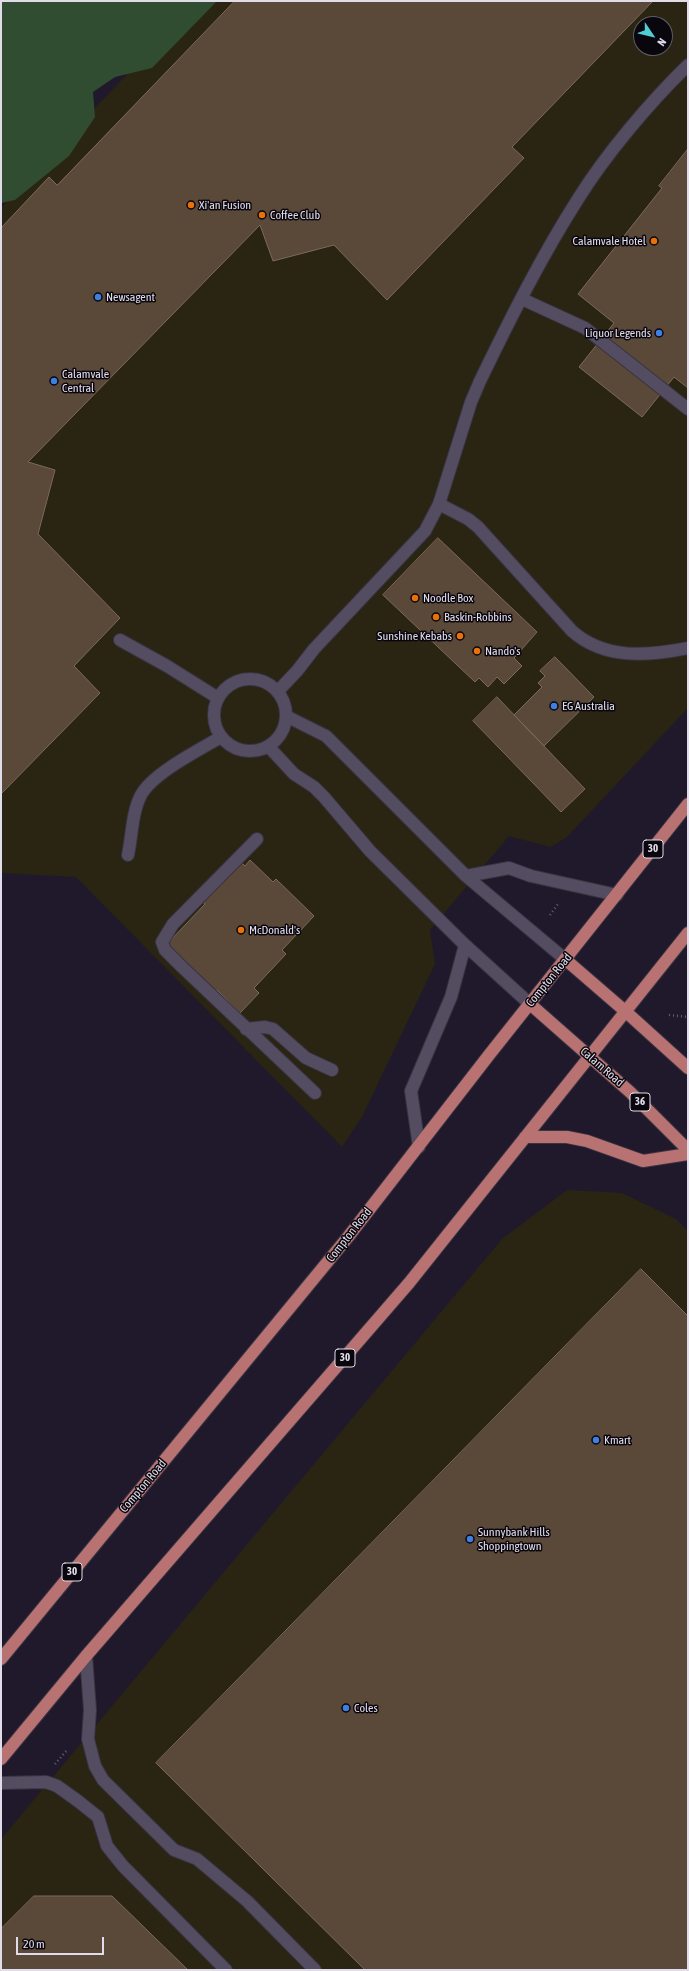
<!DOCTYPE html>
<style>
body{margin:0}
#map{position:relative;width:689px;height:1971px;overflow:hidden;background:#20192b;font-family:"Asap Condensed",sans-serif}
canvas{display:block}
.frame{position:absolute;inset:0;border:2px solid #e1dce9;pointer-events:none}
.north{position:absolute;left:633px;top:16px;width:40px;height:40px;box-sizing:border-box;background:#09060e;border:1px solid #5f5c66;border-radius:50%;rotate:125deg;font-size:11px;font-weight:700;line-height:16px;text-align:center;color:#e1dce9}
.north::after{content:'';display:block;margin:auto;width:14px;height:18px;background:#51ccd3;clip-path:polygon(50% 0,100% 100%,50% 72%,0 100%)}
.scale{position:absolute;left:16px;top:1937px;width:88px;height:18px;box-sizing:border-box;border:2px solid #e1dce9;border-top:0;padding-left:5px;font-size:12px;line-height:14px;white-space:nowrap;color:#e1dce9;-webkit-text-stroke:3px #09060e;paint-order:stroke}
</style>
<div id="map">
<canvas width="689" height="1971"></canvas>
<div class="frame"></div>
<div class="north">N</div>
<div class="scale">20 m</div>
</div>
<script>
const c = document.querySelector('canvas').getContext('2d');
c.lineJoin = 'round';
function paint(path, color) { c.fillStyle = color; c.fill(path, 'evenodd'); }
function strokePath(path, color, width, dash) { c.strokeStyle = color; c.lineWidth = width; c.lineCap = dash ? 'butt' : 'round'; c.setLineDash(dash || []); c.stroke(path); }
function write(font, color, halo, rows, align = 'center') {
  c.font = font + ' "Asap Condensed",sans-serif'; c.lineWidth = 3; c.setLineDash([]); c.textBaseline = 'middle'; c.strokeStyle = halo; c.fillStyle = color; for (const [text, x, y, turn = 0] of rows) {
    c.save(); c.translate(x, y); c.rotate((+turn || 0) * Math.PI / 180); c.textAlign = isNaN(turn) ? turn : align; if (halo) c.strokeText(text, 0, 0); c.fillText(text, 0, 0); c.restore();
  }
}
paint(new Path2D(`
 M 196,1 L 688,1 L 688,708 L 566,838 L 550,847 L 509,836 L 430,930 L 435,964 L 362,1117 L 342,1147 L 76,877 L 1,873 L 1,208 ZM 641,24 L 665,24 L 665,48 L 641,48 Z
 M 567,1190 L 622,1193 L 676,1219 L 688,1231 L 688,1970 L 1,1970 L 1,1839 L 502,1239 Z`), '#2a2413');
paint(new Path2D(`
 M 1,1 L 217,1 L 152,68 L 115,77 L 93,92 L 95,117 L 69,156 L 15,200 L 1,203 Z`), '#304d31');
const building = new Path2D(`
 M 235,1 L 653,1 L 512,147 L 524,158 L 387,300 L 334,245 L 273,261 L 260,225 L 28,462 L 55,470 L 38,534 L 120,618 L 74,666 L 100,693 L 1,794 L 1,228 L 49,177 L 57,185 Z
 M 688,149 L 688,388 L 674,377 L 642,417 L 579,367 L 614,323 L 578,294 L 662,188 L 659,186 Z
 M 438,538 L 537,632 L 514,658 L 522,666 L 504,684 L 497,677 L 488,687 L 479,678 L 475,682 L 383,595 Z
 M 555,657 L 594,697 L 544,746 L 514,715 L 542,687 L 538,683 L 545,676 L 540,671 Z
 M 497,697 L 585,789 L 561,812 L 473,721 Z
 M 238,859 L 245,866 L 250,860 L 273,882 L 276,879 L 314,916 L 282,950 L 286,954 L 254,988 L 259,993 L 240,1013 L 217,990 L 211,996 L 183,969 L 189,965 L 167,944 L 205,904 L 199,899 Z
 M 641,1269 L 688,1316 L 688,1970 L 365,1970 L 156,1763 Z
 M 34,1896 L 112,1896 L 188,1970 L 1,1970 L 1,1929 Z`);
paint(building, '#5a4838');
strokePath(building, '#7d6a59', 1);
const lane = new Path2D(`
 M 522,299 L 585,328 L 688,409
 M 439,504 L 468,519 L 478,527 L 572,631 C 605,660 647,656 688,648
 M 120,640 L 167,666 L 218,698
 M214 715a36 36 0 1 1 72 0a36 36 0 1 1-72 0Z
 M 278,691 L 297,671 L 314,649 L 425,531 L 439,504 L 471,402 L 480,381 C 510,319 541,257 578,199 C 606,154 650,102 688,65
 M 286,716 L 326,736 L 466,876 L 566,960
 M 268,746 L 294,774 L 314,787 L 324,797 L 370,851 L 465,945 L 530,1004
 M 257,839 L 173,924 L 162,942 L 165,950 L 182,967 L 315,1093
 M 128,855 C 132,836 132,812 141,795 C 153,773 199,750 221,737
 M 466,876 L 509,868 L 531,876 L 617,895
 M 246,1029 L 265,1027 L 273,1029 L 306,1058 L 332,1070
 M 419,1147 L 411,1091 L 451,997 L 465,945
 M 86,1656 L 90,1710 L 88,1739 L 95,1766 L 103,1780 L 174,1850 L 197,1859 L 247,1901 L 315,1970
 M 1,1783 L 46,1782 L 57,1786 L 78,1801 L 98,1817 L 107,1846 L 123,1866 L 226,1970`);
const primary = new Path2D(`
 M 566,960 L 625,1011 L 688,1068
 M 530,1004 L 630,1092 L 688,1150
 M 525,1137 L 567,1137 L 587,1141 L 643,1161 L 688,1154
 M 1,1659 L 348,1237 L 489,1055 L 688,804
 M 1,1759 L 86,1656 L 409,1283 L 688,933`);
strokePath(lane, '#393442', 14);
strokePath(primary, '#393442', 14);
strokePath(new Path2D(`
 M 550,915 L 558,904
 M 669,1015 L 688,1017
 M 55,1764 L 68,1749`), '#665f70', 2.5, [1, 3]);
strokePath(lane, '#544c61', 12);
strokePath(primary, '#b87272', 12);
for (const [x, y, r, color] of [
 [191,205,4,"#e8710a"],
 [262,215,4,"#e8710a"],
 [654,241,4,"#e8710a"],
 [98,297,4,"#3f7fe0"],
 [659,333,4,"#3f7fe0"],
 [54,381,4,"#3f7fe0"],
 [415,598,4,"#e8710a"],
 [436,617,4,"#e8710a"],
 [460,636,4,"#e8710a"],
 [477,651,4,"#e8710a"],
 [554,706,4,"#3f7fe0"],
 [241,930,4,"#e8710a"],
 [596,1440,4,"#3f7fe0"],
 [470,1539,4,"#3f7fe0"],
 [346,1708,4,"#3f7fe0"]
]) { const dot = new Path2D(); dot.arc(x, y, r, 0, 2 * Math.PI); c.fillStyle = color; c.fill(dot); strokePath(dot, '#09060e', 1.5); }
for (const [x, y, w] of [
 [653,849,20],
 [640,1102,20],
 [345,1358,20],
 [72,1572,20]
]) { const box = new Path2D(); box.roundRect(x - w / 2, y - 9, w, 18, 3); c.fillStyle = '#09060e'; c.fill(box); strokePath(box, '#e1dce9', 1); }
write('bold 11px', '#e1dce9', null, [
 ["30",653,849],
 ["36",640,1102],
 ["30",345,1358],
 ["30",72,1572]
]);
write('12px', '#e1dce9', '#09060e', [
 ["Xi'an Fusion",199,205],
 ["Coffee Club",270,215],
 ["Calamvale Hotel",646,241,"right"],
 ["Newsagent",106,297],
 ["Liquor Legends",651,333,"right"],
 ["Calamvale",62,374],
 ["Central",62,388],
 ["Noodle Box",423,598],
 ["Baskin-Robbins",444,617],
 ["Sunshine Kebabs",452,636,"right"],
 ["Nando's",485,651],
 ["EG Australia",562,706],
 ["McDonald's",249,930],
 ["Kmart",604,1440],
 ["Sunnybank Hills",478,1532],
 ["Shoppingtown",478,1546],
 ["Coles",354,1708]
], 'left');
write('12px', '#e1dce9', '#09060e', [
 ["Compton Road",549,980,-51],
 ["Calam Road",602,1067,41],
 ["Compton Road",349,1235,-52],
 ["Compton Road",143,1486,-50]
]);
</script>
